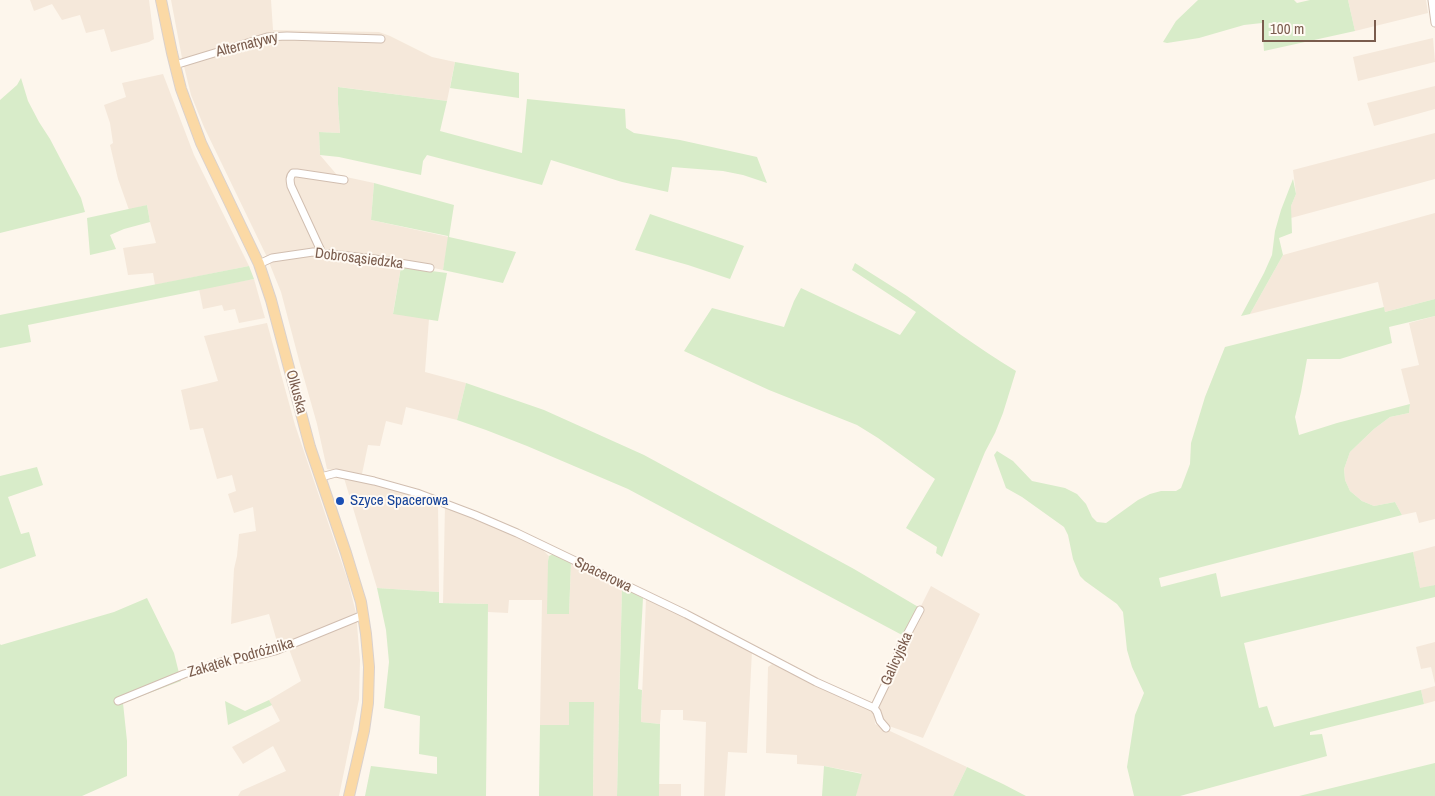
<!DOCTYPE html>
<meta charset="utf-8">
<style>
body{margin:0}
#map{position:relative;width:1435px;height:796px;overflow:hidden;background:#fdf6ec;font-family:"Archivo Narrow",sans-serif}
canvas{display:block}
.scale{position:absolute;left:1262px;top:20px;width:114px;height:22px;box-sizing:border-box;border:2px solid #7a5c4d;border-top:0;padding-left:6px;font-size:15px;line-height:18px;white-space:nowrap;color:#7a5c4d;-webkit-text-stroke:4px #fffaf3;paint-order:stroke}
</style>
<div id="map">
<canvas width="1435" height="796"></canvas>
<div class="scale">100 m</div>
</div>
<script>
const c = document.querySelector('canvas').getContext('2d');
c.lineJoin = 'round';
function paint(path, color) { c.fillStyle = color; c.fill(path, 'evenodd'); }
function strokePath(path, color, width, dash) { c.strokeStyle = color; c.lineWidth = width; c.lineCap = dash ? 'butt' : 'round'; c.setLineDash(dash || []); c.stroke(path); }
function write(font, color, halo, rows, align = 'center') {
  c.font = font + ' "Archivo Narrow",sans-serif'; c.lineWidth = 4; c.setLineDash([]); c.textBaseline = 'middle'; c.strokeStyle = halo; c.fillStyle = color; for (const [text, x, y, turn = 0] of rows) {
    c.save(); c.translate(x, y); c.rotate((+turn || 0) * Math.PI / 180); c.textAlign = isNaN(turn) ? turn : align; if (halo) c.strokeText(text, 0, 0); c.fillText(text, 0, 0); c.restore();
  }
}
paint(new Path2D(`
 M 30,0 L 149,0 L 154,39 L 149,42 L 111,52 L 104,29 L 86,33 L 80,15 L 62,20 L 52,4 L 34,11 Z
 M 171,0 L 271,0 L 273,30 L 379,32 L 390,36 L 432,57 L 455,62 L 447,101 L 339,87 L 338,104 L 340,133 L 319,132 L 320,155 L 337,175 L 374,183 L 371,220 L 449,237 L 443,270 L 402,261 L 393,313 L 429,319 L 425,372 L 466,383 L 457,420 L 406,407 L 402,425 L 386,421 L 380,446 L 368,445 L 362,474 L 327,469 L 317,424 L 300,364 L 281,292 L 266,255 L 204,127 L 191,95 L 182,58 Z
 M 1348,0 L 1426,0 L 1428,13 L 1355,31 Z
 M 1433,38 L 1435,62 L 1358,81 L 1353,57 Z
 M 163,74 L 194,155 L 249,266 L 155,285 L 153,273 L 128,275 L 123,248 L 156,243 L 150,222 L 147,205 L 129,210 L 118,179 L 110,145 L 113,143 L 110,123 L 104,105 L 126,97 L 122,83 Z
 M 1435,86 L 1435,109 L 1374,126 L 1367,103 Z
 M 1435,133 L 1435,179 L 1291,218 L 1291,206 L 1296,194 L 1293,170 Z
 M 1435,213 L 1435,299 L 1385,312 L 1378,282 L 1250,314 L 1283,255 Z
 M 254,279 L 265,318 L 239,323 L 235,309 L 224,311 L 222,305 L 203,309 L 199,289 Z
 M 1435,316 L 1435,519 L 1419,523 L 1416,512 L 1402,515 L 1395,502 L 1374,506 L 1362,501 L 1350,491 L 1345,480 L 1344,469 L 1350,452 L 1374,429 L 1390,417 L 1409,413 L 1410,404 L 1401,369 L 1419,365 L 1409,323 Z
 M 267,323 L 295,425 L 348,581 L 356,613 L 360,660 L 359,699 L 339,796 L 238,796 L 241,791 L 286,771 L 273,746 L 243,764 L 232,747 L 280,721 L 269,700 L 301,681 L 289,649 L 280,652 L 269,614 L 231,624 L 234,569 L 237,556 L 239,534 L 256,531 L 253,507 L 234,513 L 228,494 L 236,491 L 232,475 L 217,479 L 203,428 L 190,430 L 181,390 L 218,381 L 204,336 Z
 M 344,478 L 384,486 L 438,503 L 439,592 L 377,588 Z
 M 445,505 L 537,544 L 549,556 L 548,561 L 569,614 L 571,563 L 622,587 L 617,796 L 593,796 L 594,702 L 569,725 L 540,725 L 542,600 L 509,600 L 508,613 L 488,612 L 488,604 L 443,603 Z
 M 1435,546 L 1435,585 L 1420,589 L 1413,552 Z
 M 931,586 L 980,614 L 923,738 L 889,726 L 883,721 L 874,699 L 902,635 L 920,608 Z
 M 646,599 L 752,650 L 747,753 L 728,752 L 725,796 L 704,796 L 706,722 L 683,720 L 683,710 L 661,710 L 660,724 L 641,722 Z
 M 1435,642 L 1435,684 L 1431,667 L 1421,669 L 1416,647 Z
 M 772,664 L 874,710 L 875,724 L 967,767 L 953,796 L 856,796 L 861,773 L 824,766 L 797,764 L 797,755 L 766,753 L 768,667 Z
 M 1435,686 L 1435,701 L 1424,704 L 1421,690 Z
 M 659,784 L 681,784 L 681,796 L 659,796 Z`), '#f5e8da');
paint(new Path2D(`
 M 1198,0 L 1294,0 L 1297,3 L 1310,0 L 1348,0 L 1355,31 L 1264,51 L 1262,23 L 1244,25 L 1199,38 L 1167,43 L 1163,42 L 1176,21 Z
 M 455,62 L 519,73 L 519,98 L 450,88 Z
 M 21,78 L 28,101 L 39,122 L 50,139 L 81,198 L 85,212 L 0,233 L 0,100 L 17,85 Z
 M 338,87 L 447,101 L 440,131 L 522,153 L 527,99 L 625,109 L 626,128 L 634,133 L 680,140 L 757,157 L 767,183 L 743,175 L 723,171 L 672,167 L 668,192 L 622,182 L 551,160 L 542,185 L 427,155 L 423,161 L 421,175 L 339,157 L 320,155 L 319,132 L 340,133 L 338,104 Z
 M 1293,179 L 1296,194 L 1291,206 L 1292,233 L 1279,238 L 1283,255 L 1250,314 L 1241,316 L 1264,273 L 1272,255 L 1275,231 L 1281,210 Z
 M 374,183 L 454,205 L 449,237 L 516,252 L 503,283 L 443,270 L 448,236 L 371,220 Z
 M 147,205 L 150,222 L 124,229 L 110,235 L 116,249 L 90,255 L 87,218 Z
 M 650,214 L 744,246 L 730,279 L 688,265 L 635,250 Z
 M 855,263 C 872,274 890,285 907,296 C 943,322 978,348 1016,371 L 1003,413 L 995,433 L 985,452 L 942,557 L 936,553 L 937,547 L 906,528 L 935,479 L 878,438 L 857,425 L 769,390 L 684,351 L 712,308 L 784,327 L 794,301 L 801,288 L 900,335 L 916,312 L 852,270 Z
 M 249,266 L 254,279 L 28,325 L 31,342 L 0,348 L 0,315 Z
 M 401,267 L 447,273 L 438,321 L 393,314 Z
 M 1435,299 L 1435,316 L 1389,327 L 1392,343 L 1340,359 L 1307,359 L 1301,392 L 1295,417 L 1299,435 L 1337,423 L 1410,404 L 1409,413 L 1390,417 L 1374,429 L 1350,452 L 1344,469 L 1345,480 L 1350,491 L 1362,501 L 1374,506 L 1395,502 L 1402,515 L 1159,578 L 1161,587 L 1216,573 L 1221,597 L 1413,552 L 1420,588 L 1435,585 L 1435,597 L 1244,643 L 1259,708 L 1267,706 L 1274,727 L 1421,690 L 1424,704 L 1310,732 L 1310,735 L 1322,734 L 1327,756 L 1180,796 L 1134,796 L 1127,767 L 1135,715 L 1144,693 L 1132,667 L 1127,650 L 1123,612 L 1117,604 L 1085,581 L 1080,576 L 1073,559 L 1068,535 L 1064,527 L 1022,497 L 1006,488 L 994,455 L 997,451 L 1013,461 L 1032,481 L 1065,488 L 1077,494 L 1086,504 L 1092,517 L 1097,522 L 1106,523 L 1138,500 L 1150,494 L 1161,491 L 1176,491 L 1181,488 L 1190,464 L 1191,443 L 1205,397 L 1225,347 L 1384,307 L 1385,312 Z
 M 466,383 L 544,410 L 644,455 L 854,569 L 920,608 L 902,635 L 628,489 L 527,446 L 486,430 L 457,420 Z
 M 37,467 L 43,485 L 8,497 L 21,534 L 29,532 L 36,556 L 0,569 L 0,476 Z
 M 553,554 L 571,563 L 569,614 L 547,614 L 548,561 L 549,556 Z
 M 622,587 L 643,598 L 638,689 L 642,690 L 641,722 L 660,724 L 659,796 L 617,796 Z
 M 377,588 L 439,592 L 439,603 L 488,604 L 486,796 L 365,796 L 371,766 L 437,774 L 437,757 L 419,754 L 420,716 L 384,708 L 389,662 L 386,630 Z
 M 147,598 L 174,653 L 181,681 L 123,703 L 127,741 L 127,776 L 82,796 L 0,796 L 0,644 L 1,645 L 114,612 Z
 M 269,700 L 272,705 L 228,725 L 225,701 L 245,711 Z
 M 569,702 L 594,702 L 593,796 L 539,796 L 540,725 L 569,725 Z
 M 1435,763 L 1435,796 L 1299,796 Z
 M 824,766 L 862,774 L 856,796 L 822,796 Z
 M 967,767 L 1003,784 L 1026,796 L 953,796 Z`), '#d8ecc9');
const street = new Path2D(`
 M 1432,0 L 1435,23
 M 175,65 L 267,37 L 287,36 L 381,39
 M 322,253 L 291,186 C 290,181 289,177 293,173 L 297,173 L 344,180
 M 259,264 L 272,258 L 313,252 L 375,259 L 430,268
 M 321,477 L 336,473 L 374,481 L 417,493 L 475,515 L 517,533 L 686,614 L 816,682 L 874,708 L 877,712 L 880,721 L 886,728
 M 118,701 L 184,674 L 224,661 L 248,658 L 275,651 L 363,615
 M 874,708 L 891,673 L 901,646 L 920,610`);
const primary = new Path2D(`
 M 161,0 L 172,53 L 181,89 L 201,143 L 259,264 L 271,300 L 310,447 L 346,553 L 361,602 L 366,634 L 369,667 L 368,703 L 364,731 L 349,796`);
strokePath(street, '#d1beb0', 9);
strokePath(primary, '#dad1cd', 12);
strokePath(street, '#fff', 7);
strokePath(primary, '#fbd9a5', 10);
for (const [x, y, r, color] of [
 [340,501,5,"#1a4fb4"]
]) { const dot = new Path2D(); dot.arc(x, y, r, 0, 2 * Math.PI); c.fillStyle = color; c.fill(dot); strokePath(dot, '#fffaf3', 2); }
write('15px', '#7a5c4d', '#fffaf3', [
 ["Alternatywy",247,45,-14],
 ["Dobrosąsiedzka",359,259,7],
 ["Olkuska",296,392,75],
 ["Spacerowa",603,575,26],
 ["Zakątek Podróżnika",241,658,-16],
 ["Galicyjska",897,659,-66]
]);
write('15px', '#164399', '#fffaf3', [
 ["Szyce Spacerowa",350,501]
], 'left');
</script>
